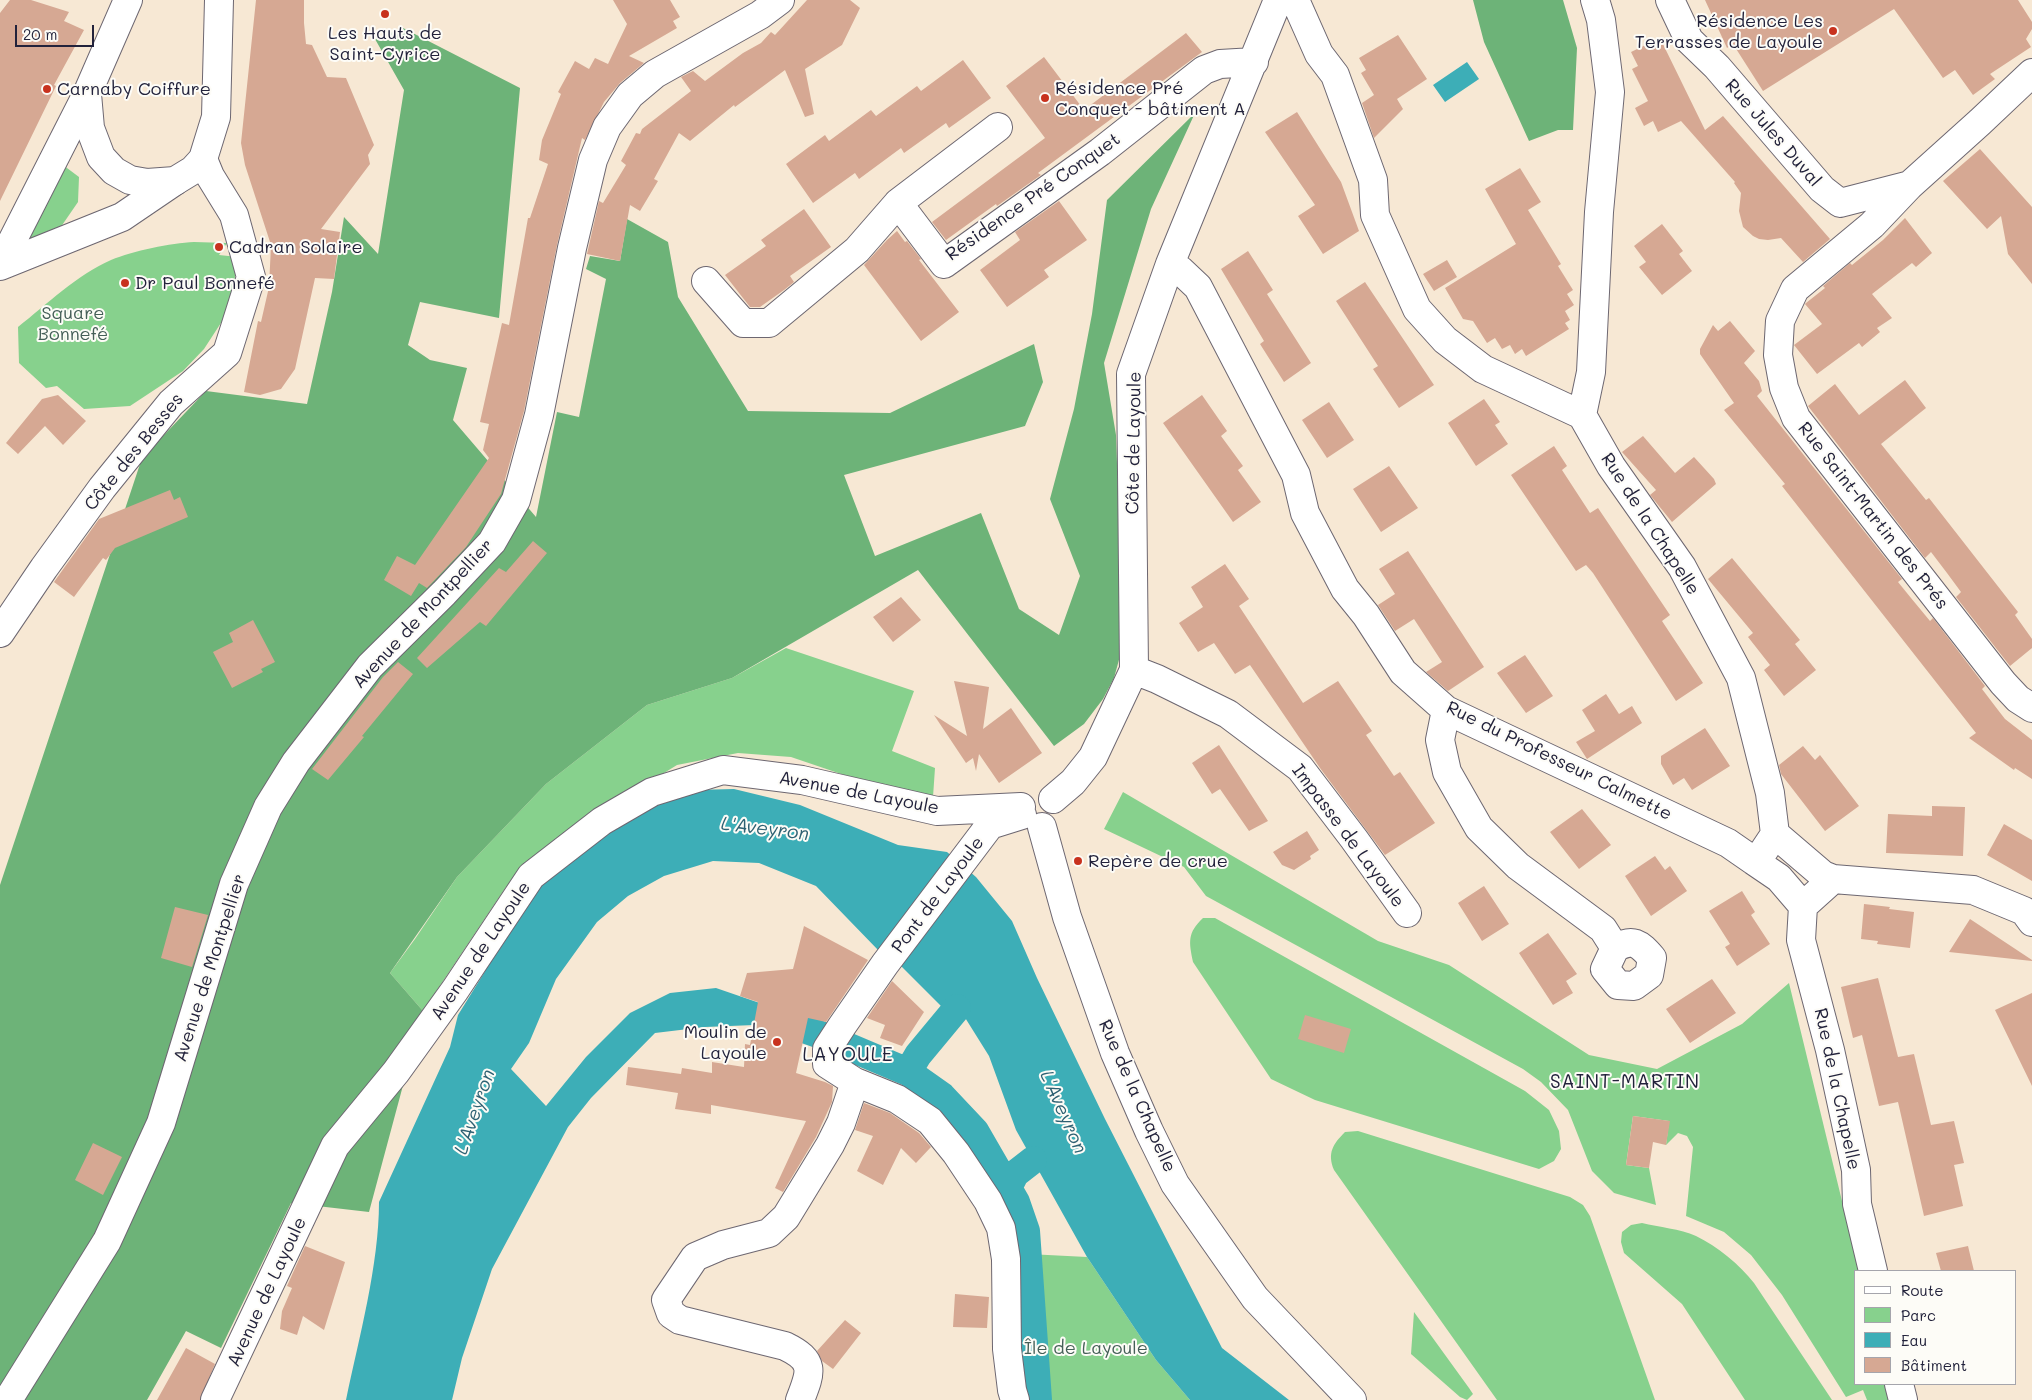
<!DOCTYPE html>
<meta charset="utf-8">
<style>
body{margin:0}
#map{position:relative;width:2032px;height:1400px;overflow:hidden;background:#f7e8d4;font-family:Mali,sans-serif}
canvas{display:block}
.legend{position:absolute;left:1854px;top:1270px;width:162px;height:115px;box-sizing:border-box;background:#fdfcf7;border:1px solid #a5a5ac;margin:0;padding:6px 9px;list-style:none;font-size:15px;color:#22223b}
.legend li{display:flex;align-items:center;gap:10px;height:25px}
.legend b{width:25px;border:1px solid #a5a5ac}
.scale{position:absolute;left:15px;top:25px;width:79px;height:22px;box-sizing:border-box;border:2px solid #22223b;border-top:0;padding-left:6px;font-size:15px;line-height:18px;white-space:nowrap;color:#22223b;-webkit-text-stroke:4px #fdfcf7;paint-order:stroke}
</style>
<div id="map">
<canvas width="2032" height="1400"></canvas>
<ul class="legend">
<li><b style="height:6px;background:#fff"></b>Route</li>
<li><b style="height:14px;background:#87d18d"></b>Parc</li>
<li><b style="height:14px;background:#3daeb7"></b>Eau</li>
<li><b style="height:14px;background:#d6a893"></b>Bâtiment</li>
</ul>
<div class="scale">20 m</div>
</div>
<script>
const c = document.querySelector('canvas').getContext('2d');
c.lineJoin = 'round';
function paint(path, color) { c.fillStyle = color; c.fill(path, 'evenodd'); }
function strokePath(path, color, width, dash) { c.strokeStyle = color; c.lineWidth = width; c.lineCap = dash ? 'butt' : 'round'; c.setLineDash(dash || []); c.stroke(path); }
function write(font, color, halo, rows, align = 'center') {
  c.font = font + ' Mali,sans-serif'; c.lineWidth = 4; c.setLineDash([]); c.textBaseline = 'middle'; c.strokeStyle = halo; c.fillStyle = color; for (const [text, x, y, turn = 0] of rows) {
    c.save(); c.translate(x, y); c.rotate((+turn || 0) * Math.PI / 180); c.textAlign = isNaN(turn) ? turn : align; if (halo) c.strokeText(text, 0, 0); c.fillText(text, 0, 0); c.restore();
  }
}
paint(new Path2D(`
 M 63,165 L 79,177 L 78,202 L 56,234 L 13,248 Z
 M 194,242 L 227,243 L 219,255 L 238,257 L 230,309 L 204,349 L 183,371 L 130,406 L 84,409 L 57,386 L 46,388 L 19,363 L 18,327 C 47,304 77,275 111,260 C 133,251 171,243 194,242 Z
 M 786,648 L 914,691 L 892,751 L 935,768 L 933,797 L 856,779 L 791,757 L 738,753 L 677,765 L 586,821 L 506,887 L 423,1011 L 390,973 L 415,939 L 457,877 L 546,784 L 647,705 L 732,678 Z
 M 1123,792 L 1378,941 L 1449,965 L 1589,1055 L 1657,1069 L 1742,1024 L 1789,983 L 1859,1271 L 1856,1271 L 1856,1384 L 1886,1384 L 1890,1400 L 1867,1400 L 1863,1390 L 1846,1397 L 1782,1295 L 1751,1255 L 1724,1232 L 1686,1216 L 1693,1147 L 1687,1136 L 1678,1133 L 1666,1145 L 1669,1121 L 1633,1116 L 1626,1165 L 1649,1168 L 1656,1205 L 1614,1193 L 1592,1171 L 1568,1110 L 1541,1082 L 1523,1069 L 1206,896 L 1184,867 L 1104,829 Z
 M 1203,918 L 1215,918 L 1525,1091 L 1549,1110 L 1559,1131 L 1561,1149 L 1554,1161 L 1539,1169 L 1315,1100 L 1271,1079 L 1193,962 C 1189,942 1187,933 1203,918 Z
 M 1358,1131 L 1570,1197 L 1583,1205 L 1590,1216 L 1655,1400 L 1497,1400 L 1334,1170 C 1327,1153 1333,1144 1345,1132 Z
 M 1642,1223 C 1659,1227 1680,1229 1696,1236 C 1717,1246 1740,1265 1754,1283 L 1832,1400 L 1745,1400 L 1682,1304 L 1624,1253 L 1621,1242 L 1622,1232 L 1631,1225 Z
 M 1028,1254 L 1087,1257 L 1156,1360 L 1190,1400 L 1038,1400 Z
 M 1414,1312 L 1469,1388 L 1473,1394 L 1467,1400 L 1460,1397 L 1411,1354 Z`), '#87d18d');
paint(new Path2D(`
 M 1473,0 L 1563,0 L 1577,48 L 1573,130 L 1558,130 L 1529,141 L 1484,42 Z
 M 403,28 L 520,88 L 499,318 L 420,302 L 408,345 L 430,360 L 467,368 L 453,420 L 536,517 L 557,412 L 579,417 L 606,279 L 586,269 L 590,256 L 620,261 L 627,219 L 668,242 L 678,297 L 748,411 L 890,413 L 1034,344 L 1043,382 L 1025,426 L 844,475 L 875,556 L 981,513 L 1019,609 L 1059,635 L 1080,576 L 1050,499 L 1074,409 L 1092,314 L 1107,200 L 1195,113 L 1151,209 L 1104,363 L 1116,435 L 1123,631 L 1120,656 L 1114,678 L 1103,699 L 1084,724 L 1054,746 L 918,570 L 732,678 L 647,705 L 546,784 L 457,877 L 390,973 L 423,1011 L 369,1212 L 291,1203 L 221,1348 L 186,1331 L 147,1400 L 0,1400 L 0,885 L 142,458 L 206,391 L 307,404 L 332,292 L 344,217 L 378,254 L 404,90 L 375,39 Z`), '#6db378');
paint(new Path2D(`
 M 1467,62 L 1479,79 L 1445,102 L 1433,85 Z
 M 734,789 L 800,805 L 898,845 L 947,852 L 976,877 L 1012,921 L 1037,978 L 1105,1119 L 1222,1348 L 1289,1400 L 1190,1400 L 1156,1360 L 1087,1257 L 1016,1130 L 989,1056 L 964,1016 L 960,1025 L 896,961 L 879,951 L 816,886 L 759,863 L 713,861 L 664,876 L 628,896 L 597,922 L 556,979 L 529,1043 L 511,1069 L 546,1106 L 586,1057 L 630,1013 L 670,993 L 716,988 L 780,1010 L 779,1024 L 705,1027 L 655,1033 L 591,1098 L 568,1127 L 492,1269 L 462,1358 L 452,1400 L 346,1400 C 359,1338 379,1265 379,1202 L 450,1047 L 458,1015 L 484,973 L 498,942 L 536,888 L 603,833 L 651,807 L 694,790 Z`), '#3daeb7');
strokePath(new Path2D(`
 M 770,1017 L 818,1034 L 908,1072 L 942,1096 L 975,1131 L 1016,1202 L 1026,1231 L 1038,1400
 M 908,1072 L 918,1055 L 957,1008
 M 1008,1188 L 1015,1174 L 1033,1160`), '#3daeb7', 28);
paint(new Path2D(`
 M 10,0 L 31,0 L 69,12 L 64,21 L 84,30 L 54,85 L 56,86 L 0,201 L 0,13 Z
 M 256,0 L 304,0 L 304,23 L 306,44 L 312,45 L 327,77 L 346,78 L 374,145 L 368,155 L 370,164 L 321,229 L 340,232 L 334,279 L 315,278 L 295,369 L 281,389 L 260,395 L 244,392 L 258,321 L 261,322 L 269,287 L 271,245 L 245,165 L 241,143 Z
 M 613,0 L 670,0 L 680,17 L 673,21 L 677,28 L 629,56 L 644,63 L 620,83 L 604,102 L 585,140 L 582,138 L 557,245 L 524,411 L 501,494 L 466,547 L 427,588 L 419,583 L 411,596 L 384,580 L 397,556 L 415,565 L 489,458 L 483,450 L 489,424 L 480,422 L 502,323 L 509,325 L 528,218 L 530,218 L 548,164 L 539,160 L 542,140 L 561,94 L 558,92 L 575,61 L 589,69 L 595,58 L 608,64 L 627,24 Z
 M 807,0 L 850,0 L 860,8 L 842,45 L 805,69 L 814,114 L 805,117 L 785,70 L 735,107 L 734,105 L 690,141 L 679,133 L 654,179 L 658,181 L 640,211 L 630,205 L 620,261 L 587,254 L 599,201 L 603,203 L 626,165 L 621,161 L 636,133 L 640,134 L 642,129 L 691,91 L 681,77 L 693,71 L 705,81 L 743,53 L 761,43 L 771,32 L 775,35 Z
 M 1705,0 L 2018,0 L 2032,22 L 2032,29 L 2026,39 L 2031,47 L 1990,74 L 1995,79 L 1973,95 L 1955,70 L 1943,78 L 1894,9 L 1763,91 L 1733,44 L 1727,48 Z
 M 1186,33 L 1202,52 L 1038,173 L 1041,175 L 997,206 L 996,204 L 946,240 L 932,222 L 1045,138 L 1006,86 L 1044,57 L 1084,110 Z
 M 1398,35 L 1427,79 L 1397,99 L 1403,109 L 1374,138 L 1362,103 L 1374,95 L 1361,73 L 1366,70 L 1359,58 Z
 M 1660,38 L 1705,130 L 1723,116 L 1830,239 L 1803,262 L 1781,238 L 1768,240 L 1759,239 L 1753,236 L 1743,227 L 1739,211 L 1741,193 L 1734,183 L 1735,182 L 1681,121 L 1658,132 L 1653,121 L 1644,126 L 1635,108 L 1648,101 L 1632,69 L 1638,66 L 1631,52 Z
 M 963,60 L 991,98 L 949,128 L 946,123 L 904,153 L 901,148 L 859,179 L 855,173 L 813,203 L 786,164 L 825,135 L 829,141 L 871,110 L 876,116 L 917,86 L 921,91 Z
 M 1297,112 L 1341,182 L 1359,231 L 1323,254 L 1298,216 L 1315,205 L 1265,132 Z
 M 1980,149 L 2032,207 L 2032,284 L 2008,254 L 2001,216 L 1987,229 L 1943,181 Z
 M 1520,168 L 1541,202 L 1528,210 L 1561,264 L 1558,266 L 1573,290 L 1567,294 L 1574,305 L 1565,311 L 1570,320 L 1565,323 L 1569,329 L 1526,356 L 1522,349 L 1515,354 L 1510,345 L 1502,349 L 1495,338 L 1487,343 L 1473,321 L 1463,319 L 1445,288 L 1516,244 L 1485,189 Z
 M 1059,201 L 1087,240 L 1044,270 L 1049,277 L 1007,307 L 980,270 L 1020,240 L 1015,232 Z
 M 804,209 L 831,247 L 790,276 L 794,282 L 784,290 L 760,307 L 750,307 L 725,275 L 766,246 L 761,240 Z
 M 1905,218 L 1932,253 L 1916,267 L 1912,263 L 1872,294 L 1892,318 L 1877,328 L 1880,332 L 1862,347 L 1859,343 L 1817,374 L 1794,345 L 1822,324 L 1805,304 L 1806,303 L 1825,288 L 1823,286 L 1850,263 L 1852,265 L 1883,240 Z
 M 1662,224 L 1683,251 L 1679,254 L 1692,271 L 1662,295 L 1639,267 L 1646,262 L 1634,246 Z
 M 897,231 L 905,242 L 907,241 L 921,259 L 919,260 L 959,312 L 921,341 L 864,265 L 887,240 Z
 M 1248,251 L 1273,290 L 1267,294 L 1311,363 L 1284,382 L 1260,344 L 1264,341 L 1221,269 Z
 M 1447,260 L 1457,277 L 1434,291 L 1423,274 Z
 M 1365,282 L 1434,385 L 1399,408 L 1373,369 L 1378,366 L 1336,301 Z
 M 1730,321 L 1755,351 L 1744,363 L 1759,381 L 1762,391 L 1757,396 L 1902,579 L 1898,582 L 1911,598 L 1930,621 L 1933,618 L 1985,686 L 1982,689 L 1998,710 L 2005,719 L 2032,740 L 2032,779 L 2015,768 L 2014,770 L 1969,738 L 1976,733 L 1782,486 L 1785,484 L 1724,410 L 1734,403 L 1700,354 L 1700,349 L 1713,325 L 1718,331 Z
 M 1905,380 L 1926,408 L 1881,444 L 1926,500 L 1929,498 L 2018,612 L 2015,615 L 2032,639 L 2032,648 L 2010,666 L 1956,597 L 1961,592 L 1947,573 L 1931,552 L 1925,558 L 1808,406 L 1835,384 L 1859,415 Z
 M 58,395 L 86,421 L 63,445 L 45,426 L 18,454 L 6,443 L 42,399 Z
 M 1202,395 L 1227,431 L 1221,436 L 1243,466 L 1238,470 L 1261,502 L 1233,522 L 1163,423 Z
 M 1484,399 L 1500,422 L 1495,425 L 1508,444 L 1476,466 L 1448,423 Z
 M 1329,402 L 1354,440 L 1327,458 L 1302,420 Z
 M 1643,436 L 1675,473 L 1694,457 L 1714,479 L 1716,484 L 1672,522 L 1650,495 L 1656,490 L 1622,452 Z
 M 1554,446 L 1567,466 L 1562,470 L 1590,513 L 1598,508 L 1670,615 L 1662,621 L 1703,683 L 1676,701 L 1593,573 L 1586,565 L 1576,571 L 1511,475 Z
 M 1389,466 L 1418,508 L 1381,532 L 1353,489 Z
 M 170,490 L 174,500 L 180,497 L 188,517 L 115,548 L 106,560 L 103,558 L 74,597 L 54,582 L 99,519 Z
 M 533,541 L 547,553 L 486,626 L 480,622 L 427,668 L 417,658 L 499,568 L 506,572 Z
 M 1408,551 L 1484,667 L 1448,691 L 1426,672 L 1442,662 L 1414,619 L 1395,631 L 1378,605 L 1395,594 L 1379,569 Z
 M 1732,558 L 1800,640 L 1795,644 L 1816,670 L 1784,696 L 1764,670 L 1770,665 L 1748,637 L 1753,633 L 1708,579 Z
 M 1225,564 L 1249,599 L 1239,606 L 1303,703 L 1338,681 L 1372,731 L 1366,735 L 1394,776 L 1400,772 L 1435,823 L 1385,855 L 1320,768 L 1250,665 L 1235,674 L 1214,643 L 1198,652 L 1179,623 L 1203,607 L 1191,587 Z
 M 901,597 L 921,620 L 893,642 L 873,617 Z
 M 253,620 L 275,662 L 261,669 L 263,672 L 232,688 L 213,652 L 233,642 L 229,633 Z
 M 1525,655 L 1553,696 L 1526,713 L 1497,673 Z
 M 398,662 L 413,674 L 362,736 L 364,737 L 328,780 L 312,769 L 383,677 Z
 M 954,681 L 989,687 L 983,729 L 1011,708 L 1042,753 L 999,783 L 979,754 L 976,771 L 973,758 L 966,763 L 934,715 L 967,736 Z
 M 1606,694 L 1619,714 L 1632,706 L 1642,723 L 1587,759 L 1576,742 L 1595,731 L 1582,710 Z
 M 1705,728 L 1730,766 L 1692,790 L 1684,778 L 1673,785 L 1661,764 L 1661,756 Z
 M 1219,745 L 1268,821 L 1249,831 L 1220,789 L 1212,794 L 1192,763 Z
 M 1803,746 L 1815,760 L 1820,755 L 1859,806 L 1825,831 L 1781,774 L 1779,765 Z
 M 1932,806 L 1965,807 L 1963,856 L 1886,853 L 1888,814 L 1932,816 Z
 M 1582,809 L 1611,845 L 1579,869 L 1550,832 Z
 M 2004,824 L 2032,840 L 2032,881 L 1987,855 Z
 M 1307,831 L 1319,850 L 1310,856 L 1311,859 L 1294,870 L 1282,865 L 1273,852 Z
 M 1655,856 L 1665,870 L 1670,866 L 1687,891 L 1651,916 L 1625,876 Z
 M 1484,886 L 1509,924 L 1482,941 L 1458,903 Z
 M 1742,891 L 1755,912 L 1751,915 L 1770,944 L 1737,966 L 1725,947 L 1730,944 L 1709,911 Z
 M 1864,904 L 1890,907 L 1889,909 L 1914,912 L 1910,948 L 1877,944 L 1878,941 L 1861,939 Z
 M 175,907 L 208,915 L 192,967 L 161,958 Z
 M 1970,919 L 2032,960 L 2032,961 L 1949,952 Z
 M 804,926 L 868,960 L 826,1022 L 808,1018 L 796,1073 L 825,1082 L 833,1086 L 832,1102 L 816,1137 L 783,1192 L 775,1188 L 806,1121 L 711,1105 L 711,1114 L 675,1109 L 678,1093 L 626,1085 L 628,1067 L 681,1074 L 682,1068 L 712,1073 L 712,1062 L 744,1067 L 745,1044 L 750,1045 L 758,1002 L 740,996 L 747,973 L 793,969 Z
 M 1548,933 L 1577,974 L 1566,981 L 1573,993 L 1553,1005 L 1519,953 Z
 M 1878,978 L 1898,1057 L 1914,1054 L 1931,1125 L 1954,1121 L 1964,1163 L 1954,1165 L 1963,1206 L 1924,1216 L 1898,1102 L 1879,1106 L 1862,1035 L 1853,1038 L 1841,987 Z
 M 1712,979 L 1736,1013 L 1690,1043 L 1666,1009 Z
 M 892,981 L 924,1012 L 902,1046 L 880,1038 L 885,1025 L 867,1018 Z
 M 2032,993 L 2032,1086 L 1995,1010 Z
 M 1305,1015 L 1351,1029 L 1344,1053 L 1298,1039 Z
 M 864,1103 L 890,1113 L 919,1133 L 931,1147 L 916,1163 L 901,1148 L 883,1185 L 857,1171 L 873,1136 L 855,1130 Z
 M 1633,1116 L 1670,1121 L 1666,1145 L 1653,1142 L 1649,1168 L 1626,1165 Z
 M 93,1143 L 122,1157 L 103,1195 L 75,1180 Z
 M 305,1246 L 345,1262 L 324,1330 L 303,1316 L 297,1335 L 280,1329 L 282,1311 L 292,1288 L 287,1286 Z
 M 1968,1246 L 1974,1271 L 1941,1271 L 1936,1253 Z
 M 955,1294 L 989,1297 L 987,1328 L 953,1327 Z
 M 845,1320 L 861,1333 L 833,1369 L 822,1361 L 817,1351 Z
 M 186,1348 L 215,1364 L 200,1400 L 157,1400 Z`), '#d6a893');
const minor = new Path2D(`
 M 1295,0 L 1319,54 L 1335,75 L 1373,180 L 1375,215 L 1417,309 L 1445,340 L 1483,369 L 1582,415 L 1611,466 L 1682,567 L 1741,678 L 1770,793 L 1775,834
 M 1670,0 L 1689,40 L 1717,67 L 1822,189 L 1840,203 L 1910,185
 M 2032,73 L 1980,122 L 1910,185 L 1872,225 L 1795,289 L 1780,321 L 1778,355 L 1784,388 L 1796,418 L 2003,683 L 2018,699 L 2032,708
 M 898,203 L 998,127
 M 1170,264 L 1180,270 L 1198,287 L 1296,475 L 1305,513 L 1345,589 L 1366,615 L 1403,672 L 1446,710 L 1728,843 L 1754,861 L 1763,852 L 1775,834
 M 0,265 L 87,94
 M 0,266 L 122,217 L 175,181
 M 706,281 L 743,323 L 769,323 L 857,250 L 898,203 L 944,264 L 1100,152 L 1204,70 L 1220,64 L 1254,62
 M 1582,415 L 1591,372 L 1599,212 L 1610,92 L 1601,20 L 1595,0
 M 0,633 L 44,568 L 102,488 L 171,403 L 227,353 L 251,277 L 234,215 L 210,176 L 203,159
 M 1134,670 L 1157,679 L 1228,714 L 1300,768 L 1354,839 L 1407,913
 M 1446,710 L 1440,740 L 1447,772 L 1479,828 L 1518,866 L 1603,929 L 1615,948 L 1605,969 L 1618,985 L 1634,986 L 1649,975 L 1652,958 C 1639,943 1633,938 1615,948
 M 1053,799 L 1073,782 L 1093,757 L 1134,670 L 1131,374 L 1170,264 L 1278,0
 M 1042,827 L 1067,917 L 1115,1053 L 1149,1131 L 1175,1184 L 1255,1298 L 1352,1400
 M 1775,834 L 1823,875 L 1833,879 L 1973,890 L 2024,911 L 2032,922
 M 1754,861 L 1779,878 L 1803,906
 M 1833,879 L 1803,906 L 1801,940 L 1830,1050 L 1842,1105 L 1856,1170 L 1857,1204 L 1873,1271
 M 1899,1384 L 1903,1400
 M 215,1400 L 335,1146 L 396,1072 L 455,990 L 531,876 L 602,821 L 652,792 L 723,770 L 802,780 L 937,811 L 1021,807
 M 800,1400 C 811,1372 816,1361 785,1346 L 680,1320 L 671,1314 L 666,1300 L 695,1257 L 723,1245 L 769,1233 L 786,1217 L 830,1145 L 841,1123 L 855,1082
 M 1015,1400 L 1012,1390 L 1007,1349 L 1006,1259 L 1001,1228 L 988,1201 L 956,1153 L 930,1121 L 897,1099 L 855,1082 L 827,1064 L 827,1049 L 842,1026 L 885,964 L 990,825 L 1022,815`);
const major = new Path2D(`
 M 128,0 L 87,94 L 90,128 L 101,157 L 114,171 L 130,180 L 147,183 L 175,181 L 193,170 L 203,159 L 216,117 L 219,0
 M 8,1400 L 107,1241 L 161,1123 L 234,884 L 268,807 L 296,762 L 370,666 L 444,593 L 492,542 L 516,500 L 539,415 L 572,248 L 593,160 L 607,127 L 630,95 L 655,74 L 760,15 L 780,0`);
strokePath(minor, '#6d6771', 30);
strokePath(major, '#6d6771', 30);
strokePath(minor, '#fff', 28);
strokePath(major, '#fff', 28);
for (const [x, y, r, color] of [
 [385,14,5,"#c8321e"],
 [1833,31,5,"#c8321e"],
 [47,89,5,"#c8321e"],
 [1045,98,5,"#c8321e"],
 [219,247,5,"#c8321e"],
 [125,283,5,"#c8321e"],
 [1078,861,5,"#c8321e"],
 [777,1042,5,"#c8321e"]
]) { const dot = new Path2D(); dot.arc(x, y, r, 0, 2 * Math.PI); c.fillStyle = color; c.fill(dot); strokePath(dot, '#fdfcf7', 2); }
write('18px', '#22223b', '#fdfcf7', [
 ["Résidence Les",1823,21,"right"],
 ["Terrasses de Layoule",1823,42,"right"],
 ["Les Hauts de",385,33,"center"],
 ["Saint-Cyrice",385,54,"center"],
 ["Résidence Pré",1055,88],
 ["Conquet - bâtiment A",1055,109],
 ["Carnaby Coiffure",57,89],
 ["Cadran Solaire",229,247],
 ["Dr Paul Bonnefé",135,283],
 ["Repère de crue",1088,861],
 ["Moulin de",767,1032,"right"],
 ["Layoule",767,1053,"right"]
], 'left');
write('18px', '#22223b', '#fdfcf7', [
 ["Rue Jules Duval",1773,133,49],
 ["Résidence Pré Conquet",1033,197,-35],
 ["Côte de Layoule",1134,443,-89],
 ["Côte des Besses",134,452,-51],
 ["Rue Saint-Martin des Prés",1873,516,52],
 ["Rue de la Chapelle",1650,524,57],
 ["Avenue de Montpellier",423,614,-47],
 ["Rue du Professeur Calmette",1559,761,26],
 ["Avenue de Layoule",859,793,11],
 ["Impasse de Layoule",1348,836,53],
 ["Pont de Layoule",938,895,-53],
 ["Avenue de Layoule",481,951,-56],
 ["Avenue de Montpellier",210,968,-72],
 ["Rue de la Chapelle",1837,1089,78],
 ["Rue de la Chapelle",1137,1096,66],
 ["Avenue de Layoule",267,1292,-65]
]);
write('18px', '#455f58', '#fdfcf7', [
 ["Square",73,313],
 ["Bonnefé",73,334],
 ["Île de Layoule",1086,1348]
]);
write('italic 19px', '#2e6173', '#fdfcf7', [
 ["L'Aveyron",765,829,7],
 ["L'Aveyron",475,1112,-71],
 ["L'Aveyron",1063,1112,66]
]);
c.letterSpacing = '1px';
write('19px', '#22223b', '#fdfcf7', [
 ["LAYOULE",848,1055],
 ["SAINT-MARTIN",1625,1082]
]);
c.letterSpacing = '0px';
</script>
